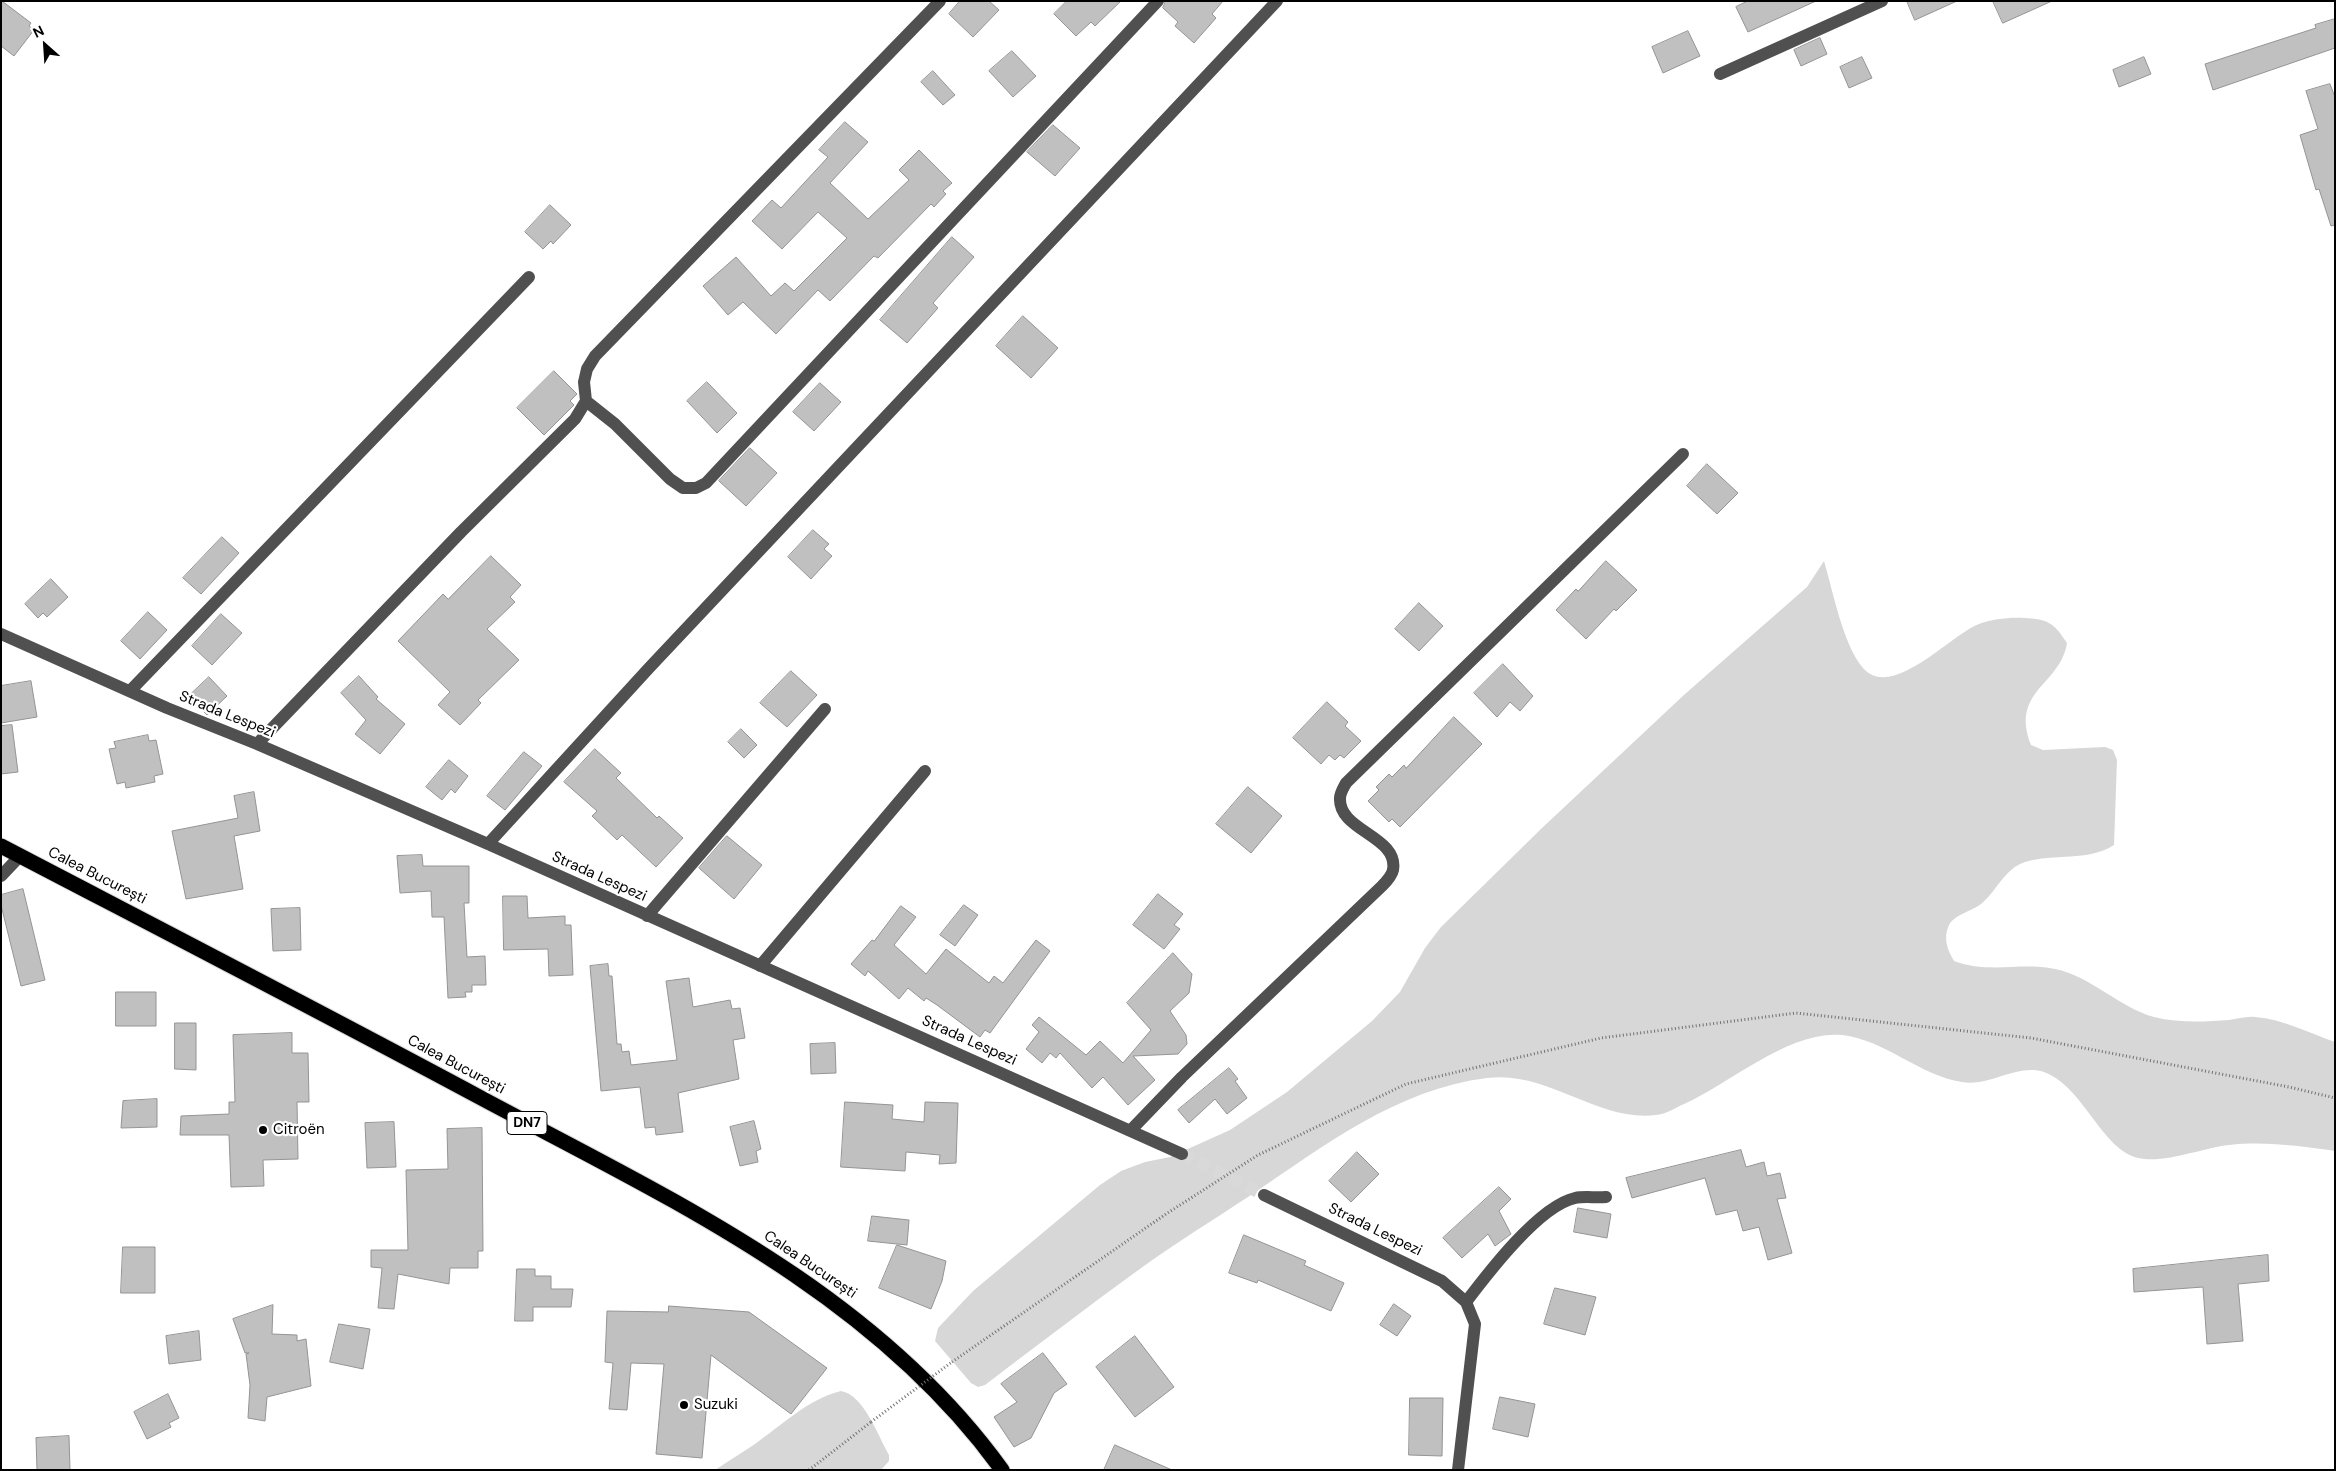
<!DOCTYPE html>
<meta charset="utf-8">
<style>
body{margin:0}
#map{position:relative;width:2336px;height:1471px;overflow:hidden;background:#fff;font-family:"DM Sans",sans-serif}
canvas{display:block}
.frame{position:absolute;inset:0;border:2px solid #000;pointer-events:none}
.north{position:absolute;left:20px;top:20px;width:50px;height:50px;-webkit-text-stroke:4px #fff;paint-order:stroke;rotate:334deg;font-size:14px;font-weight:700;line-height:20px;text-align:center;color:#000}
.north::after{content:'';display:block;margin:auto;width:18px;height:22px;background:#000;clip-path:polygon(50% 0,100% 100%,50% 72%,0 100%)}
</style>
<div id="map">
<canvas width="2336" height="1471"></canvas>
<div class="frame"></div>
<div class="north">N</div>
</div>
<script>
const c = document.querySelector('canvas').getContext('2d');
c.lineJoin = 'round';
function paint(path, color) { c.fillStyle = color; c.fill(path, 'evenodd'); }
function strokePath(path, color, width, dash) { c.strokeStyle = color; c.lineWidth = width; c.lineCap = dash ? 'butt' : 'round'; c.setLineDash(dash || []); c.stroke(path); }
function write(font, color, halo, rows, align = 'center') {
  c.font = font + ' "DM Sans",sans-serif'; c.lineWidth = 4.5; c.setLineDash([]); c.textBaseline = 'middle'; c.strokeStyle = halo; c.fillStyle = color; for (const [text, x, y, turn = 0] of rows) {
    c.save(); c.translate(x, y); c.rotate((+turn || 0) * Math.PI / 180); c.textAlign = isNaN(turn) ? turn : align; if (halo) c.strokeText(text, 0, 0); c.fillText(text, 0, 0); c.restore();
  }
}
paint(new Path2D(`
 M 1824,561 C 1833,591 1843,645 1863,668 C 1892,701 1950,635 1979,624 C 1992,619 2010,617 2024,618 C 2048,619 2054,623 2067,643 C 2060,686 2010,690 2031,745 L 2043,750 L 2105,747 L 2113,750 L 2117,760 L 2114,845 C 2088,862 2054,853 2025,862 C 2004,869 1997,891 1981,904 C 1972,911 1954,915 1949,925 C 1943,938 1947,949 1954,961 C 1988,974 2021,962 2055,969 C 2091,976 2118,1007 2154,1017 C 2178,1023 2204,1022 2229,1020 C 2237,1019 2247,1016 2255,1017 C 2283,1019 2309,1033 2335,1042 L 2335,1151 C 2300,1146 2264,1141 2229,1145 C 2202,1148 2164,1164 2138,1158 C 2102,1150 2083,1086 2044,1072 C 2017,1063 1990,1087 1962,1082 C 1920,1076 1886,1040 1842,1035 C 1789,1030 1731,1083 1684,1104 C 1675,1108 1666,1114 1656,1115 C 1597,1122 1548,1070 1487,1078 C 1397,1089 1324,1146 1251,1195 C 1213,1220 1174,1244 1137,1271 C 1086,1308 1035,1347 985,1385 L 978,1387 L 971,1383 L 935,1341 L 938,1328 L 973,1291 L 1100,1185 L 1121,1171 L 1145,1162 L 1170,1157 L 1230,1130 L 1287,1092 L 1372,1021 L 1400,992 L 1425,948 L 1441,927 L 1542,828 L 1685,694 L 1807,587 Z
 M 841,1391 C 864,1395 878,1436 889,1455 L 889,1461 L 881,1470 L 715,1470 C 728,1461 742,1453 755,1444 C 782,1425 808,1399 841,1391 Z`), '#d7d7d7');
const building = new Path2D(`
 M 2,1 L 31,23 L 29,26 L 34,30 L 14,56 L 1,46 Z
 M 960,1 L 989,1 L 999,10 L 973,37 L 949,14 Z
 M 1067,1 L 1121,1 L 1095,26 L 1091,22 L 1076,36 L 1054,14 Z
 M 1166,1 L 1223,1 L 1212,14 L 1216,18 L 1194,43 L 1175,26 L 1178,22 L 1163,8 Z
 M 1748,1 L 1816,1 L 1748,32 L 1736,7 Z
 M 1907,1 L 1957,1 L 1915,20 Z
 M 1993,1 L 2052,1 L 2003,23 Z
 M 2335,19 L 2335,48 L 2213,90 L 2205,64 L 2316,28 L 2315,25 Z
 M 1688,31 L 1700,56 L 1663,73 L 1652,47 Z
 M 1820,38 L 1827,54 L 1801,66 L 1794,50 Z
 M 1012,51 L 1036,76 L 1013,97 L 989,71 Z
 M 1862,57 L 1872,78 L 1849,88 L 1840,67 Z
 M 2144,57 L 2151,74 L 2119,87 L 2113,70 Z
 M 933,71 L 955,95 L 943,105 L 921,82 Z
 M 2330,84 L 2335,97 L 2335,225 L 2331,226 L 2319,189 L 2316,190 L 2300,135 L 2318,129 L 2306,91 Z
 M 845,122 L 868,142 L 830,183 L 868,219 L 909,180 L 899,170 L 919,150 L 952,183 L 943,191 L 946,194 L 934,207 L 931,204 L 878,258 L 874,256 L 830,301 L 818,290 L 776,334 L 743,302 L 728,315 L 703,286 L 736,257 L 771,296 L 785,283 L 794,291 L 847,238 L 818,212 L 782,249 L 752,221 L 772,200 L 781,208 L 828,157 L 819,150 Z
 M 1053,125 L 1080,148 L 1055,176 L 1027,152 Z
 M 550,205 L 571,225 L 553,244 L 551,241 L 543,249 L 525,232 Z
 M 952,237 L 974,257 L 933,303 L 938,308 L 907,343 L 880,320 Z
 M 1023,316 L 1058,348 L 1031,378 L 996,346 Z
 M 554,371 L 577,394 L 570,401 L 574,405 L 544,435 L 517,408 Z
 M 707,382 L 737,413 L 717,433 L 687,401 Z
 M 820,383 L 841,402 L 814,431 L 793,412 Z
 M 750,448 L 777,473 L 746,506 L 719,481 Z
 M 1707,464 L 1738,493 L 1717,514 L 1687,486 Z
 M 813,530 L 829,544 L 824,549 L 832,556 L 811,579 L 788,557 Z
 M 222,537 L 239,553 L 201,594 L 183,578 Z
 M 491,556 L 521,585 L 510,597 L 515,602 L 487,629 L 519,660 L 478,700 L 481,703 L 460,725 L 438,705 L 450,692 L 398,641 L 443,594 L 448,599 Z
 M 1606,561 L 1637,590 L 1616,611 L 1614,609 L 1586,639 L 1556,610 L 1576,589 L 1578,591 Z
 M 51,579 L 68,597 L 47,617 L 43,613 L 38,618 L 25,604 Z
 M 1419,603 L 1443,626 L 1419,651 L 1395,629 Z
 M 148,612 L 167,630 L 140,659 L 121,641 Z
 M 221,614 L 242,633 L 212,665 L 192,646 Z
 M 1503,664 L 1533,696 L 1520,711 L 1510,702 L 1497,717 L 1474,693 Z
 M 791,671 L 817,695 L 787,727 L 760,703 Z
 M 359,676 L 378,697 L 376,699 L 405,724 L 380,754 L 355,734 L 366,720 L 341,693 Z
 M 209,677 L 227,696 L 207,715 L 189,696 Z
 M 31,681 L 37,717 L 1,723 L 1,686 Z
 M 1327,702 L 1348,722 L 1345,726 L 1361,741 L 1344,758 L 1340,755 L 1335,760 L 1329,755 L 1321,764 L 1293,738 Z
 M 1454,717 L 1482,744 L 1400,827 L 1392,819 L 1389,822 L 1368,801 L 1379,790 L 1376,787 L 1389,774 L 1392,777 L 1404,765 L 1406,768 Z
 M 12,725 L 18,772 L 1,774 L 1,726 Z
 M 741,729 L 757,745 L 744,758 L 728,742 Z
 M 148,735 L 149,741 L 156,740 L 163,774 L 154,776 L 155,782 L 126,788 L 125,782 L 117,784 L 109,749 L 116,748 L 114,742 Z
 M 595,749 L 621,773 L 616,778 L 657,818 L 659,816 L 683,838 L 656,867 L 622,835 L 617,840 L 592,816 L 597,811 L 564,782 Z
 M 524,752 L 542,766 L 505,810 L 487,796 Z
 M 449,760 L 468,776 L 455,793 L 451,789 L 442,800 L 426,787 Z
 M 1248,787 L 1282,816 L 1251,853 L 1216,824 Z
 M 254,792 L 260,831 L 234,836 L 243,889 L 186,899 L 172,831 L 238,818 L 234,796 Z
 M 727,836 L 762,865 L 734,899 L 699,868 Z
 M 422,855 L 423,866 L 469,866 L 469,903 L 464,903 L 467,957 L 485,956 L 486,985 L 472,985 L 472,992 L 465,992 L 466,997 L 448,998 L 444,917 L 432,917 L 431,891 L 400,893 L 397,856 Z
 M 23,889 L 45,980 L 21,986 L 1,905 L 1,895 Z
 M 1158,894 L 1183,914 L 1174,925 L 1180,929 L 1164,949 L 1133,925 Z
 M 503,896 L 527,896 L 528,918 L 565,916 L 565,925 L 571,925 L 573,975 L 549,976 L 548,949 L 504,950 Z
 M 964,905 L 978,915 L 955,946 L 940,935 Z
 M 901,906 L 916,917 L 894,945 L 926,974 L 946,949 L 989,983 L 994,976 L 1003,983 L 1036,940 L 1050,951 L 990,1033 L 985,1030 L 980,1037 L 937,1005 L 926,998 L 924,1001 L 908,988 L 899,999 L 868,971 L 865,976 L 851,964 L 872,940 L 874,941 Z
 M 300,908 L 301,950 L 273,951 L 271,909 Z
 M 1173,953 L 1192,974 L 1189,993 L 1170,1011 L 1186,1035 L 1187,1044 L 1178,1054 L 1133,1056 L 1155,1080 L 1128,1105 L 1103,1077 L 1092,1088 L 1060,1053 L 1056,1058 L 1050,1053 L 1042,1063 L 1026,1049 L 1039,1032 L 1032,1025 L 1039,1017 L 1086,1055 L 1100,1041 L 1123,1063 L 1151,1030 L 1127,1003 Z
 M 608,964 L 609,976 L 612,976 L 617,1044 L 621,1044 L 622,1052 L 629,1051 L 631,1065 L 677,1060 L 666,981 L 689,978 L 693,1007 L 730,1000 L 732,1009 L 740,1008 L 745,1038 L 733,1040 L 739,1079 L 678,1093 L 683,1132 L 656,1135 L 655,1127 L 645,1128 L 640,1087 L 601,1091 L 590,966 Z
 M 116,992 L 156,992 L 156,1026 L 116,1026 Z
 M 175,1023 L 196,1023 L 196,1070 L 175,1069 Z
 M 292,1033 L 292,1053 L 308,1053 L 309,1102 L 297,1102 L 298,1159 L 263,1160 L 264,1186 L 231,1187 L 229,1135 L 180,1135 L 181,1116 L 229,1114 L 229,1102 L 235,1102 L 233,1035 Z
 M 835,1043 L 836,1073 L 811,1074 L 810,1044 Z
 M 1229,1068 L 1238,1079 L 1235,1081 L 1247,1098 L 1227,1114 L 1215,1099 L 1189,1123 L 1178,1110 Z
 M 157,1099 L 157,1127 L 121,1128 L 123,1101 Z
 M 845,1102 L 893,1105 L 892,1119 L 924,1122 L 925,1102 L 958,1103 L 956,1163 L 939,1164 L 940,1155 L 906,1152 L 905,1171 L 841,1167 Z
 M 754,1121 L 761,1149 L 756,1151 L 758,1162 L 740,1166 L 730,1127 Z
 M 394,1122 L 396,1167 L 367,1168 L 365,1123 Z
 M 482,1128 L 483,1251 L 478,1251 L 478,1268 L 450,1268 L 449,1284 L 398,1274 L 394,1309 L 378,1308 L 382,1268 L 371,1267 L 371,1250 L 408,1250 L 406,1170 L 448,1169 L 447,1129 Z
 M 1741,1150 L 1746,1167 L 1764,1162 L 1767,1176 L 1780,1173 L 1786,1198 L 1777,1199 L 1792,1253 L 1768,1260 L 1759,1227 L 1743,1231 L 1737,1210 L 1716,1215 L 1705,1178 L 1632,1198 L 1626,1178 Z
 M 1357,1152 L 1379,1174 L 1351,1202 L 1329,1181 Z
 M 1499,1187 L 1511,1199 L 1499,1211 L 1511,1234 L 1495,1246 L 1488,1234 L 1462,1258 L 1443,1238 Z
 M 1578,1208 L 1611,1214 L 1607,1238 L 1574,1232 Z
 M 872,1216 L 909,1220 L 907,1245 L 868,1241 Z
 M 1244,1235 L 1306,1261 L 1304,1265 L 1344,1283 L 1331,1311 L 1258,1280 L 1257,1283 L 1229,1273 Z
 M 897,1245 L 946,1261 L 942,1281 L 931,1309 L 879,1288 Z
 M 123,1247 L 155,1247 L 155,1293 L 121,1293 Z
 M 2268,1255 L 2269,1281 L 2238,1284 L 2243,1341 L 2207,1344 L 2203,1287 L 2134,1292 L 2133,1269 Z
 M 517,1269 L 535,1269 L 535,1276 L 551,1276 L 551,1289 L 573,1289 L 571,1307 L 533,1307 L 533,1321 L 515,1321 Z
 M 1555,1288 L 1596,1297 L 1585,1335 L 1544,1324 Z
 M 1394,1304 L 1411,1316 L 1397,1336 L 1380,1325 Z
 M 273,1305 L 272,1334 L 297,1335 L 297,1341 L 306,1339 L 311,1386 L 267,1397 L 265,1421 L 248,1418 L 250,1385 L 246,1354 L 249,1353 L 245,1353 L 233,1319 Z
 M 669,1306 L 749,1312 L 827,1368 L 791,1414 L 711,1355 L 702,1458 L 656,1454 L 664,1364 L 631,1363 L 627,1410 L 609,1409 L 613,1363 L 605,1362 L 607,1311 L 668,1312 Z
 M 339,1324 L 370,1329 L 363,1369 L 330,1362 Z
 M 199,1331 L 201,1360 L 169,1364 L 166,1336 Z
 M 1135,1336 L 1174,1387 L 1135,1417 L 1096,1367 Z
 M 1043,1353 L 1067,1384 L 1054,1393 L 1031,1438 L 1014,1447 L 994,1417 L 1017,1402 L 1001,1384 Z
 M 168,1394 L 179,1418 L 169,1423 L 171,1427 L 147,1439 L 134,1412 Z
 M 1500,1397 L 1535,1404 L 1528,1437 L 1493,1429 Z
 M 1410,1398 L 1443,1398 L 1442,1456 L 1409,1455 Z
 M 69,1436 L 70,1470 L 37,1470 L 36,1438 Z
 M 1115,1445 L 1172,1470 L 1104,1470 Z`);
paint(building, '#c0c0c0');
strokePath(building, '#949494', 1);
strokePath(new Path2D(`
 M 1182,1154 L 1264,1195`), '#d9d9d9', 12, [12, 6]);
const highway = new Path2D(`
 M 1,846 C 162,930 323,1013 483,1099 C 670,1199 874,1292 1002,1470`);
strokePath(highway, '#dbdbdb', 17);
strokePath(new Path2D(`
 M 952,1362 L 1166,1214 L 1258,1155 L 1406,1084 L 1601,1038 L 1796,1013 L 2031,1038 L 2289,1087 L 2335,1098
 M 809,1470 L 871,1422`), '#727272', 3, [1, 2.5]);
strokePath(new Path2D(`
 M 1720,74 L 1882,1
 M 586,401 L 615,424 L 670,479 L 683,488 L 696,488 L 706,483 L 1158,1
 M 1,634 L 167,708 L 257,744 L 488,844 L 1182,1154
 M 130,691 L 529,277
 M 257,744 L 461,532 L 575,419 L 586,401 L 584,382 L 587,369 L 595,356 L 940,1
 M 488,844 L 649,668 L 1277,1
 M 1,876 L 20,856
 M 647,916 L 825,709
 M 760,966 L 925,771
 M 1131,1130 L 1182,1077 L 1382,886 C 1386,882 1392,875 1393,870 C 1399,836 1338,831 1340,798 C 1340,793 1344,787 1346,783 L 1683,454
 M 1264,1195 L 1442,1281 L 1466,1302 L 1475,1324 L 1458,1470
 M 1466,1302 C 1488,1273 1539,1206 1575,1198 C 1584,1196 1596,1198 1606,1197`), '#505050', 12);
strokePath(highway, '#000', 15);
strokePath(new Path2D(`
 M 871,1422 L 952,1362`), '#727272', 3, [1, 2.5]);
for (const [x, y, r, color] of [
 [263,1130,5,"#000"],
 [684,1405,5,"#000"]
]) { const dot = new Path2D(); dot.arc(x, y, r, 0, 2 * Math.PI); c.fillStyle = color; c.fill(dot); strokePath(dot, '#fff', 2); }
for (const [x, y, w] of [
 [527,1123,40]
]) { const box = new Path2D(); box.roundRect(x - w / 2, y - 11.5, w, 23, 4); c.fillStyle = '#fff'; c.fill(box); strokePath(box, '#000', 1); }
write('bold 14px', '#000', null, [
 ["DN7",527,1123]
]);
write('15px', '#000', '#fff', [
 ["Strada Lespezi",227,715,22],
 ["Calea București",97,876,27],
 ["Strada Lespezi",599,877,24],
 ["Strada Lespezi",969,1041,24],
 ["Calea București",456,1065,28],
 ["Strada Lespezi",1375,1230,26],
 ["Calea București",810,1265,34]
]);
write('15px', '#000', '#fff', [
 ["Citroën",273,1130],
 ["Suzuki",694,1405]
], 'left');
</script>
